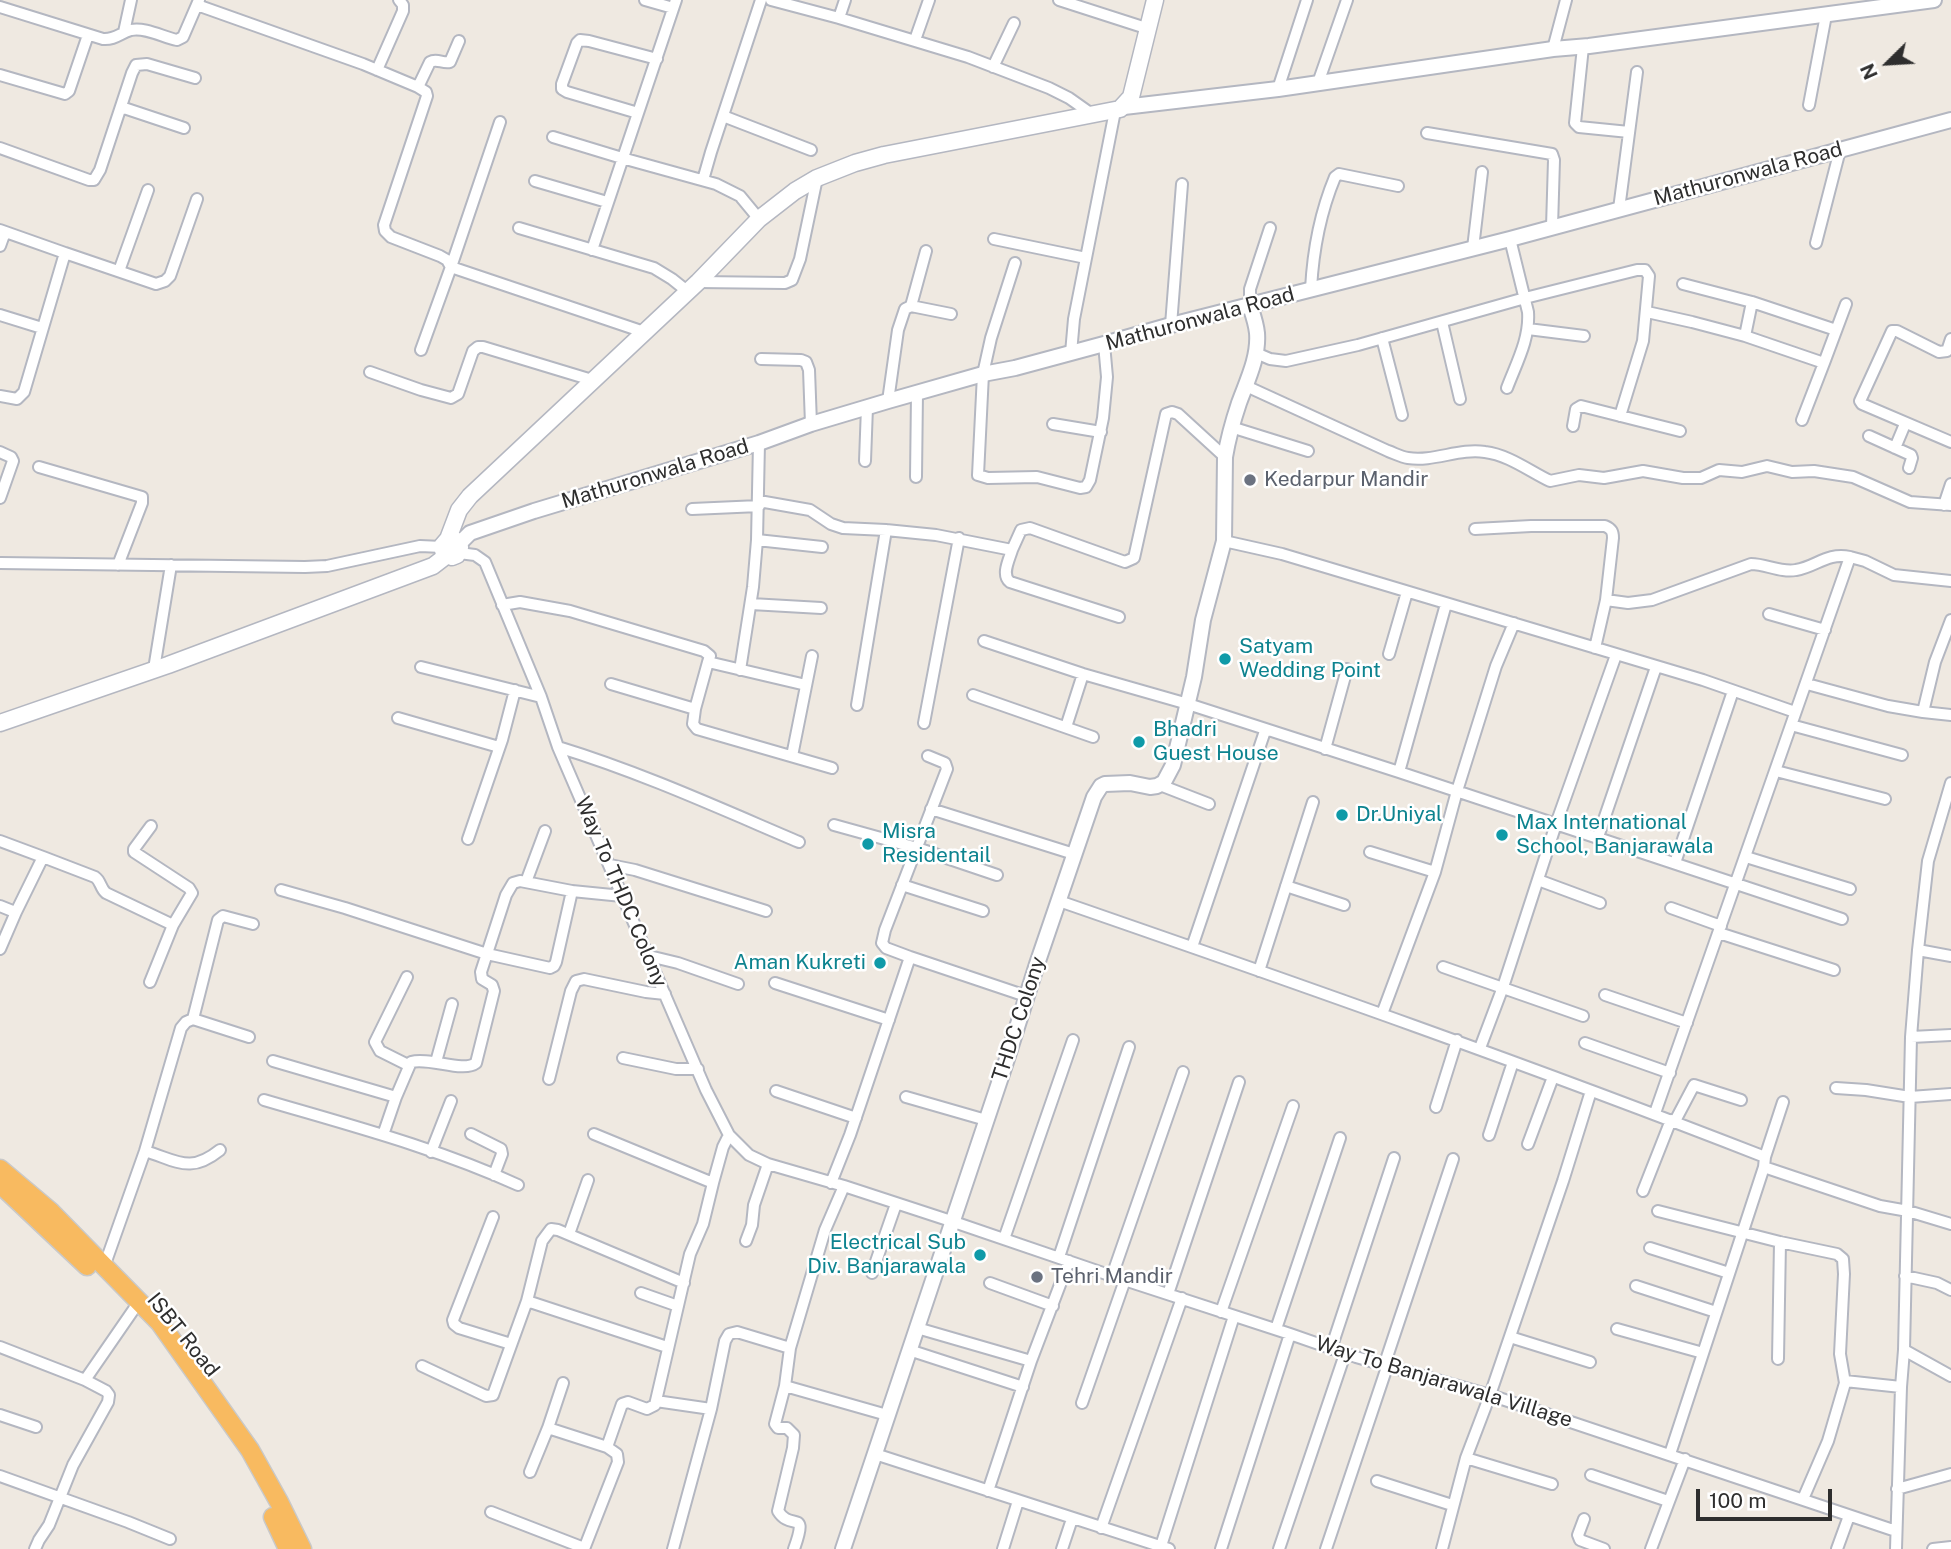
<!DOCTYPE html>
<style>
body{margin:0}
#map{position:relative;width:1951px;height:1549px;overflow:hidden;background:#efe9e1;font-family:"Public Sans",sans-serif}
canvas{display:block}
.north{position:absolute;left:1853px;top:28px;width:70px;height:70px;-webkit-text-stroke:5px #fff;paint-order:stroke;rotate:246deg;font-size:19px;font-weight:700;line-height:28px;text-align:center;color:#2e2e2e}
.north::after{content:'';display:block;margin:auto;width:24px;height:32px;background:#2e2e2e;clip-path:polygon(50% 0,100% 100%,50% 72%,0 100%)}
.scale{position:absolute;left:1696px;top:1489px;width:136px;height:32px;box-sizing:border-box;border:4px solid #2e2e2e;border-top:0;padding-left:9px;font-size:21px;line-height:24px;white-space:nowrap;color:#2e2e2e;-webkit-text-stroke:5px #fff;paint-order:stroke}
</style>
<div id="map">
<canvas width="1951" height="1549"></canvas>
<div class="north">N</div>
<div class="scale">100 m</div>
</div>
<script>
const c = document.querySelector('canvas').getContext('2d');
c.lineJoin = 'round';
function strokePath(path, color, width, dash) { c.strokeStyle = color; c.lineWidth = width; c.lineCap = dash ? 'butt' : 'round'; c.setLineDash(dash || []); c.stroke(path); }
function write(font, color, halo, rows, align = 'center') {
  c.font = font + ' "Public Sans",sans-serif'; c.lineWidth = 5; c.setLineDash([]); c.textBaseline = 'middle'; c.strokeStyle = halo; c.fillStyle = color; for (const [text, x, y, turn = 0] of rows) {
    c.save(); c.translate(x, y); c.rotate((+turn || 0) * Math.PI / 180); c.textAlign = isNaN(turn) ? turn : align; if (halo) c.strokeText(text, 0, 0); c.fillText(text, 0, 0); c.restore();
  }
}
const minor = new Path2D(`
 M 645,0 L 673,8
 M 771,0 L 839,18 L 968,57 L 1049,88 L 1069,98 L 1093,115
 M 1059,0 L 1149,29
 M 197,5 L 363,64 L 418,87 L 426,92 L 427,96 L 384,225 L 385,231 L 391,237 L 440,256 L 447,260 L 451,267 L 644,332
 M 0,7 L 103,39 C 115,40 120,33 131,30 C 145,27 163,37 177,40 L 183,37 L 199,0
 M 839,18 L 845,0
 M 124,32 L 131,0
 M 915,40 L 929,0
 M 1583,47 L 1575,123 L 1579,127 L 1629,132
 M 1553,49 L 1566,0
 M 993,67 L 1014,23
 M 377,70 L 403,11 L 403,5 L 399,0
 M 0,75 L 65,94 L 69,91 L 88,35
 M 1318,83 L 1347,0
 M 418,87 L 430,62 C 437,58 443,64 450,62 L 459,41
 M 1278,89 L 1307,0
 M 1809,105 L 1826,15
 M 121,107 L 184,128
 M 638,113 L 567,92 L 562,89 L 562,84 L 577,43 L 580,40 L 589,41 L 657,59
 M 723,116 L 811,150
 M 1427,133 L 1552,154 L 1554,160 L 1552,227
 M 553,137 L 622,158 L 716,184 L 740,196 L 759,219
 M 0,148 L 89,180 L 94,180 L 100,170 L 132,73 L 136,65 L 147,64 L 195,78
 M 703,180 L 711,152 L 761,0
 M 535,181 L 607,202
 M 1619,209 L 1637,72
 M 519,228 L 654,268 L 672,279 L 687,291
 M 0,230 L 65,253 L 24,392 L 17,399 L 0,396
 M 994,239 L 1086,258
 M 1816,243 L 1840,150
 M 0,246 L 5,232
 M 1473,248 L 1482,172
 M 592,250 L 676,0
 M 65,253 L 156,284 L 165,281 L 170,276 L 197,199
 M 1015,263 L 991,338 L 983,374 L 978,475 L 988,478 L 1037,477 L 1080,488 L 1086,487 L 1090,480 L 1103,418 L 1107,377 L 1104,344
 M 119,271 L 148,190
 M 698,282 L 785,283 L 792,280 L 800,259 L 817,178
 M 1683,284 L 1752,302 L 1836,330
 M 1311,289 C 1313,251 1320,213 1335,177 L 1339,174 L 1398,186
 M 911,306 L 926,251
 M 1250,306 L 1250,289 L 1270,228
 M 1647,312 L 1692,322 L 1745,336 L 1824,363 L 1846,304
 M 0,315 L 42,328
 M 1442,322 L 1460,399
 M 1171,325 L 1182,184
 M 1528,329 L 1584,336
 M 1745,336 L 1752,302
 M 1382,338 L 1402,415
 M 1951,339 L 1947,351 L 1939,352 L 1897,331 L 1892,331 L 1860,401 L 1862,404 L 1951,442
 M 421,350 L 451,267 L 500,122
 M 1071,353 L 1074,319 L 1115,111
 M 1256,353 L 1270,359 L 1286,361 L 1358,345 L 1525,298 L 1637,270 L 1645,270 L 1649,276 L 1643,341 L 1620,416
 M 761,359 L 801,360 L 806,362 L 809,370 L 811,424
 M 370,372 L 421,390 L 451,398 L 458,394 L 473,351 L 478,347 L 483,347 L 592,380
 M 1246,386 L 1388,451 C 1394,453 1401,457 1408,458 C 1434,462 1459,448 1485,452 C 1509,455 1529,471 1550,481 L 1579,475 L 1604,478 L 1643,471 L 1683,478 L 1701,478 L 1719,470 L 1742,472 L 1767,466 L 1792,472 L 1814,471 L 1853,477 L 1910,502 L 1951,505
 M 1507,388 C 1516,364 1530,339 1528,312 L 1510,239
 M 888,401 L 898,330 L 905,309 L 911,306 L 951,314
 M 1802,420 L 1824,363
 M 1053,424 L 1101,432
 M 1573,426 L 1576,409 L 1581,406 L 1680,431
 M 1231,427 L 1308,451
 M 1869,436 L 1911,455 L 1912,458 L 1909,468
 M 1895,448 L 1905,424
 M 0,452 L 11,457 L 13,461 L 0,498
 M 865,461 L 867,407
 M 39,467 L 142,497 L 142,503 L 118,565
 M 916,477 L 917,393
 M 759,501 L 810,510 L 831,524 L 843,528 L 886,530 L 936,535 L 1012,550 L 1021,530 L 1030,528 L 1125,562 L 1134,558 L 1166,414 L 1172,412 L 1178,414 L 1225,457
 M 1944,505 L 1951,484
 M 692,509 L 759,506
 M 1475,529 L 1531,526 L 1605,526 C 1612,529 1613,532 1613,538 L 1606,600
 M 757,540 L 822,547
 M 1224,541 L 1282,554 L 1703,680 L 1795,712
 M 1012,550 C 1009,560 1001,575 1010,582 L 1119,617
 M 459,553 L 475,555 L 485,562 L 541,697 L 558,747 L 706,1090 L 729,1135 L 749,1155 L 768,1164 L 844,1186 L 951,1221 L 1112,1276 L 1290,1334 L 1356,1357 L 1490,1395 L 1896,1531
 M 0,563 L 305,567 L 327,566 L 420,546 L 442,547
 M 751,604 L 821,608
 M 502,605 L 520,602 L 570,611 L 704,651 L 710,656 L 708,662 L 806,685
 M 1769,614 L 1825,630
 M 984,641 L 1083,674 L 1188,704 L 1399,772 L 1842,919
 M 1595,648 L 1606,600 L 1628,603 L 1652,600 L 1751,564 C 1766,564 1781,573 1796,570 C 1816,567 1827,552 1850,557
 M 1389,654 L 1407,592
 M 421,667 L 541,697
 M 154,669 L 171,565
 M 740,670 L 753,587 L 757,540 L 759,443
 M 611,684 L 695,709 L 708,662
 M 1807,684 L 1888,706 L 1923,712 L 1935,662 L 1951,620
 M 973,695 L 1093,737
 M 857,705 L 886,530
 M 695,709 L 693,724 L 697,729 L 832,768
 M 1923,712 L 1951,715
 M 398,718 L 499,747
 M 924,723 L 959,538
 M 1791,725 L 1902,755
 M 1066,727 L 1083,674
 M 558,747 C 640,772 719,808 799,842
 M 1325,749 L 1347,669
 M 792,756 L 812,656
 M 928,756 L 945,763 L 947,769 L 885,930 L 882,943 L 886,948 L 910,957 L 1026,996
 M 1776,771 L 1885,799
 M 1399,772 L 1446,604
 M 1160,785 L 1209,804
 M 931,809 L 1074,854
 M 834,825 L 917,848 L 997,875
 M 1598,837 L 1656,667
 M 468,839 L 502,740 L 515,690
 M 0,841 L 43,857 L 16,912 L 0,949
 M 1370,852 L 1435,872
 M 43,857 L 95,877 C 101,881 100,888 106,893 L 173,925
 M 1746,857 L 1850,889
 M 1675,863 L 1733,691
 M 610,865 L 635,870 L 766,911
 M 1538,880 L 1600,903
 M 526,882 L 545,831
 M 902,885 L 983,911
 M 1286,886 L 1344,905
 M 281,890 L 345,908 L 487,954 L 550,968 L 554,966 L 556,962 L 572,891
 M 1059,901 C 1296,983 1532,1066 1765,1157 L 1764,1167 L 1880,1206 L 1908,1211 L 1951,1224
 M 0,906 L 15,912
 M 1671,908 L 1721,926
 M 1719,933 L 1834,970
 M 1192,947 L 1265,731
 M 1918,950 L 1951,956
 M 649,956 L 678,963 L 738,984
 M 1443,967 L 1583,1016
 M 1259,971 L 1313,802
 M 407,977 L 375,1042 L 380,1051 L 408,1065
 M 150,982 L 173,925 L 192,893 L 189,888 L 134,852 L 134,849 L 151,826
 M 775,983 L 889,1020
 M 1605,995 L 1687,1023
 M 1382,1014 L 1435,872 L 1457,791 L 1496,666 L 1514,623
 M 193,1019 L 218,920 L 223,916 L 253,924
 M 1911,1037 L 1951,1035
 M 1585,1043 L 1670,1073
 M 1480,1048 L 1503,987 L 1556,824 L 1616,655
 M 623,1058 L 676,1069 L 698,1069
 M 273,1061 L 396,1097
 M 436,1062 L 452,1004
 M 549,1079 L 571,991 L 576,981 L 584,979 L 646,992 L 665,994
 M 1836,1088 L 1866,1090 L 1910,1097 L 1951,1094
 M 776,1091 L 856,1118
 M 906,1097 L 986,1120
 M 264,1100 C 349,1125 437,1148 518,1185
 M 1436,1107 L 1457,1040
 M 1655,1113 L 1850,557 L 1865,561 L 1894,575 L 1951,581
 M 1675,1121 L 1694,1085 L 1741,1100
 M 471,1134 L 501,1149 L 502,1154 L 494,1175
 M 594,1134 L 713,1183
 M 383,1135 L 396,1097 L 411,1062 C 430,1057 463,1073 476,1063 L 494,991 L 492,985 L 482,979 L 481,972 L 506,895 L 513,883 L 520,881 L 572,891 L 622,896
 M 1489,1135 L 1513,1062
 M 1528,1144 L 1553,1077
 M 145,1151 C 178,1161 190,1174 220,1150
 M 431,1152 L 451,1101
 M 1765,1157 L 1783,1102
 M 831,1183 L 850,1135 L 910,957
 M 1643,1191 L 1671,1120
 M 1658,1211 L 1780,1242 L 1837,1254 L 1843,1259 L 1844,1274 L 1840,1354 L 1845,1383 L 1828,1441 L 1803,1499
 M 493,1217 L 453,1320 L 454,1324 L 459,1328 L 511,1344
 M 569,1234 L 588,1180
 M 1004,1239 L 1073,1040
 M 746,1241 L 752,1225 L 754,1205 L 768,1164
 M 1650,1248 L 1729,1273
 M 1059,1257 L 1129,1047
 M 104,1267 L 145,1151 L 181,1028 L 186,1022 L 193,1019 L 249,1037
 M 872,1273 L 896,1204
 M 1112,1276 L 1183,1072
 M 1905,1276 L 1937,1283 L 1951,1290
 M 990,1283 L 1053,1306
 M 1636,1286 L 1716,1312
 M 641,1293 L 678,1306
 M 1168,1294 L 1239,1082
 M 527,1301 L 667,1347
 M 1221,1312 L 1293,1106
 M 917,1328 L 1031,1361
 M 1276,1329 L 1340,1138
 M 1617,1329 L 1703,1353
 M 1510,1337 L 1590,1362
 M 0,1347 L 85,1380
 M 1331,1349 L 1394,1158
 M 909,1350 L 1023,1387
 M 1904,1350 L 1951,1376
 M 1778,1359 L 1780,1242
 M 422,1366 L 486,1396 L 493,1395 L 527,1301 L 542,1241 L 551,1229 L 558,1230 L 684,1283
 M 1384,1366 L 1453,1159
 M 1845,1381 L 1901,1387
 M 785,1386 L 887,1415
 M 656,1401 L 711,1409 L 725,1341 L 729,1334 L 737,1332 L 790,1348
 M 1082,1403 L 1125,1280
 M 0,1415 L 36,1427
 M 548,1428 L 563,1383
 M 607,1447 L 622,1404 L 628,1402 L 647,1409 L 655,1405 L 690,1254 L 703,1224 L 713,1183 L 723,1147 L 729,1135
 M 875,1454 L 1169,1549
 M 1670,1454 L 1764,1167
 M 1466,1458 L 1552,1484
 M 530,1472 L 548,1428 L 607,1447 L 617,1454 L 618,1462 L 584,1549
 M 1591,1475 L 1668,1501
 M 0,1476 L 128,1522 L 170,1539
 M 1377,1481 L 1452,1505
 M 1897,1489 L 1951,1474
 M 988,1491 L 1031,1361 L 1069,1261
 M 491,1512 L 584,1548
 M 1584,1519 L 1578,1535 L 1580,1540 L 1604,1549
 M 1101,1528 L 1182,1298
 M 1161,1546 L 1234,1316
 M 35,1549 L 39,1540 L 49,1525 L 73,1465 L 108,1402 L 109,1395 L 106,1391 L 85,1380 L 134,1309
 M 673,1549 L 711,1409
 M 794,1549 C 809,1507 791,1532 778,1511 L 793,1448 L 794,1435 L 787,1428 L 778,1428 L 775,1424 L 785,1386 L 790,1348 L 825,1230 L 844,1186
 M 1003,1549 L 1018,1501
 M 1062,1549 L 1072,1519
 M 1221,1549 L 1290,1334
 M 1279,1549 L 1345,1354
 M 1326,1549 L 1387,1367
 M 1442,1549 L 1466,1458 L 1490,1395 L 1563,1181 L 1591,1091
 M 1651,1549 L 1685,1459
 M 1837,1549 L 1849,1516
 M 1896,1549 L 1901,1387 L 1904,1350 L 1911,1037 L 1918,950 L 1928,861 L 1951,783
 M 1933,1549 L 1951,1547`);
const tertiary = new Path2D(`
 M 1124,107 L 1278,89 L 1553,49 L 1589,46 L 1934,0
 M 459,544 L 470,533 L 534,511 L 759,443 L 811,424 L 888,401 L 983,374 L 1015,368 L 1104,344 L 1171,325 L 1510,239 L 1951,120
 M 843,1549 L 1007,1059 L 1037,964 L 1094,797 L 1101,786 L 1105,784 L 1130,783 L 1150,787 L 1157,786 L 1164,782 L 1173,765 L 1194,677 L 1203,620 L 1224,541 L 1225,457 C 1228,439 1233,421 1239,403 C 1247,381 1259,357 1257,333 C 1256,323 1253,315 1250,306`);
const secondary = new Path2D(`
 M 448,539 L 455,540 L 460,547 L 457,555 L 452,557 L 444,554 L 442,546 L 448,539 L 459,510 L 470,496 L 698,282 L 759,219 L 795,191 L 817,178 L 855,163 L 884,155 L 1120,109 L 1131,97 L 1155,0
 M 0,723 L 168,665 L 433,566 L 446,556`);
const trunk = new Path2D(`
 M 0,1169 L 51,1212 L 160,1323 L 250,1450 L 279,1502 L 302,1549
 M 0,1184 L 87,1266
 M 273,1517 L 288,1549`);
strokePath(minor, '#b4b7c1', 14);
strokePath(tertiary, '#b4b7c1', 18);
strokePath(secondary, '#b4b7c1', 19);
strokePath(trunk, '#c9c9c9', 21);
strokePath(minor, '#fff', 10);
strokePath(tertiary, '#fff', 14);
strokePath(secondary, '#fff', 16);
strokePath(trunk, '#f8ba60', 18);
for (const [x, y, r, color] of [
 [1250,480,7,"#6b7280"],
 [1225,659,7,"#0f9aa8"],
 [1139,742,7,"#0f9aa8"],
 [1342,815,7,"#0f9aa8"],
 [1502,835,7,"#0f9aa8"],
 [868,844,7,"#0f9aa8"],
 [880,963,7,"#0f9aa8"],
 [980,1255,7,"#0f9aa8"],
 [1037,1277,7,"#6b7280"]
]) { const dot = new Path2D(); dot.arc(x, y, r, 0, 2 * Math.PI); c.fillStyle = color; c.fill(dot); strokePath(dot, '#fff', 2.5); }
write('21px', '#2e2e2e', '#fff', [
 ["Mathuronwala Road",1748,174,-15],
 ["Mathuronwala Road",1200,319,-15],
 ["Mathuronwala Road",655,474,-17],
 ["Way To THDC Colony",621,892,67],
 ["THDC Colony",1019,1019,-72],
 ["ISBT Road",183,1335,51],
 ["Way To Banjarawala Village",1444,1382,17]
]);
write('21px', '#5b616d', '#fff', [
 ["Kedarpur Mandir",1264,480],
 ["Tehri Mandir",1051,1277]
], 'left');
write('21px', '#0d838f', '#fff', [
 ["Satyam",1239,647],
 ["Wedding Point",1239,671],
 ["Bhadri",1153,730],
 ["Guest House",1153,754],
 ["Dr.Uniyal",1356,815],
 ["Max International",1516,823],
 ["School, Banjarawala",1516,847],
 ["Misra",882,832],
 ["Residentail",882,856],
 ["Aman Kukreti",866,963,"right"],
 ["Electrical Sub",966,1243,"right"],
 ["Div. Banjarawala",966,1267,"right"]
], 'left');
</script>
